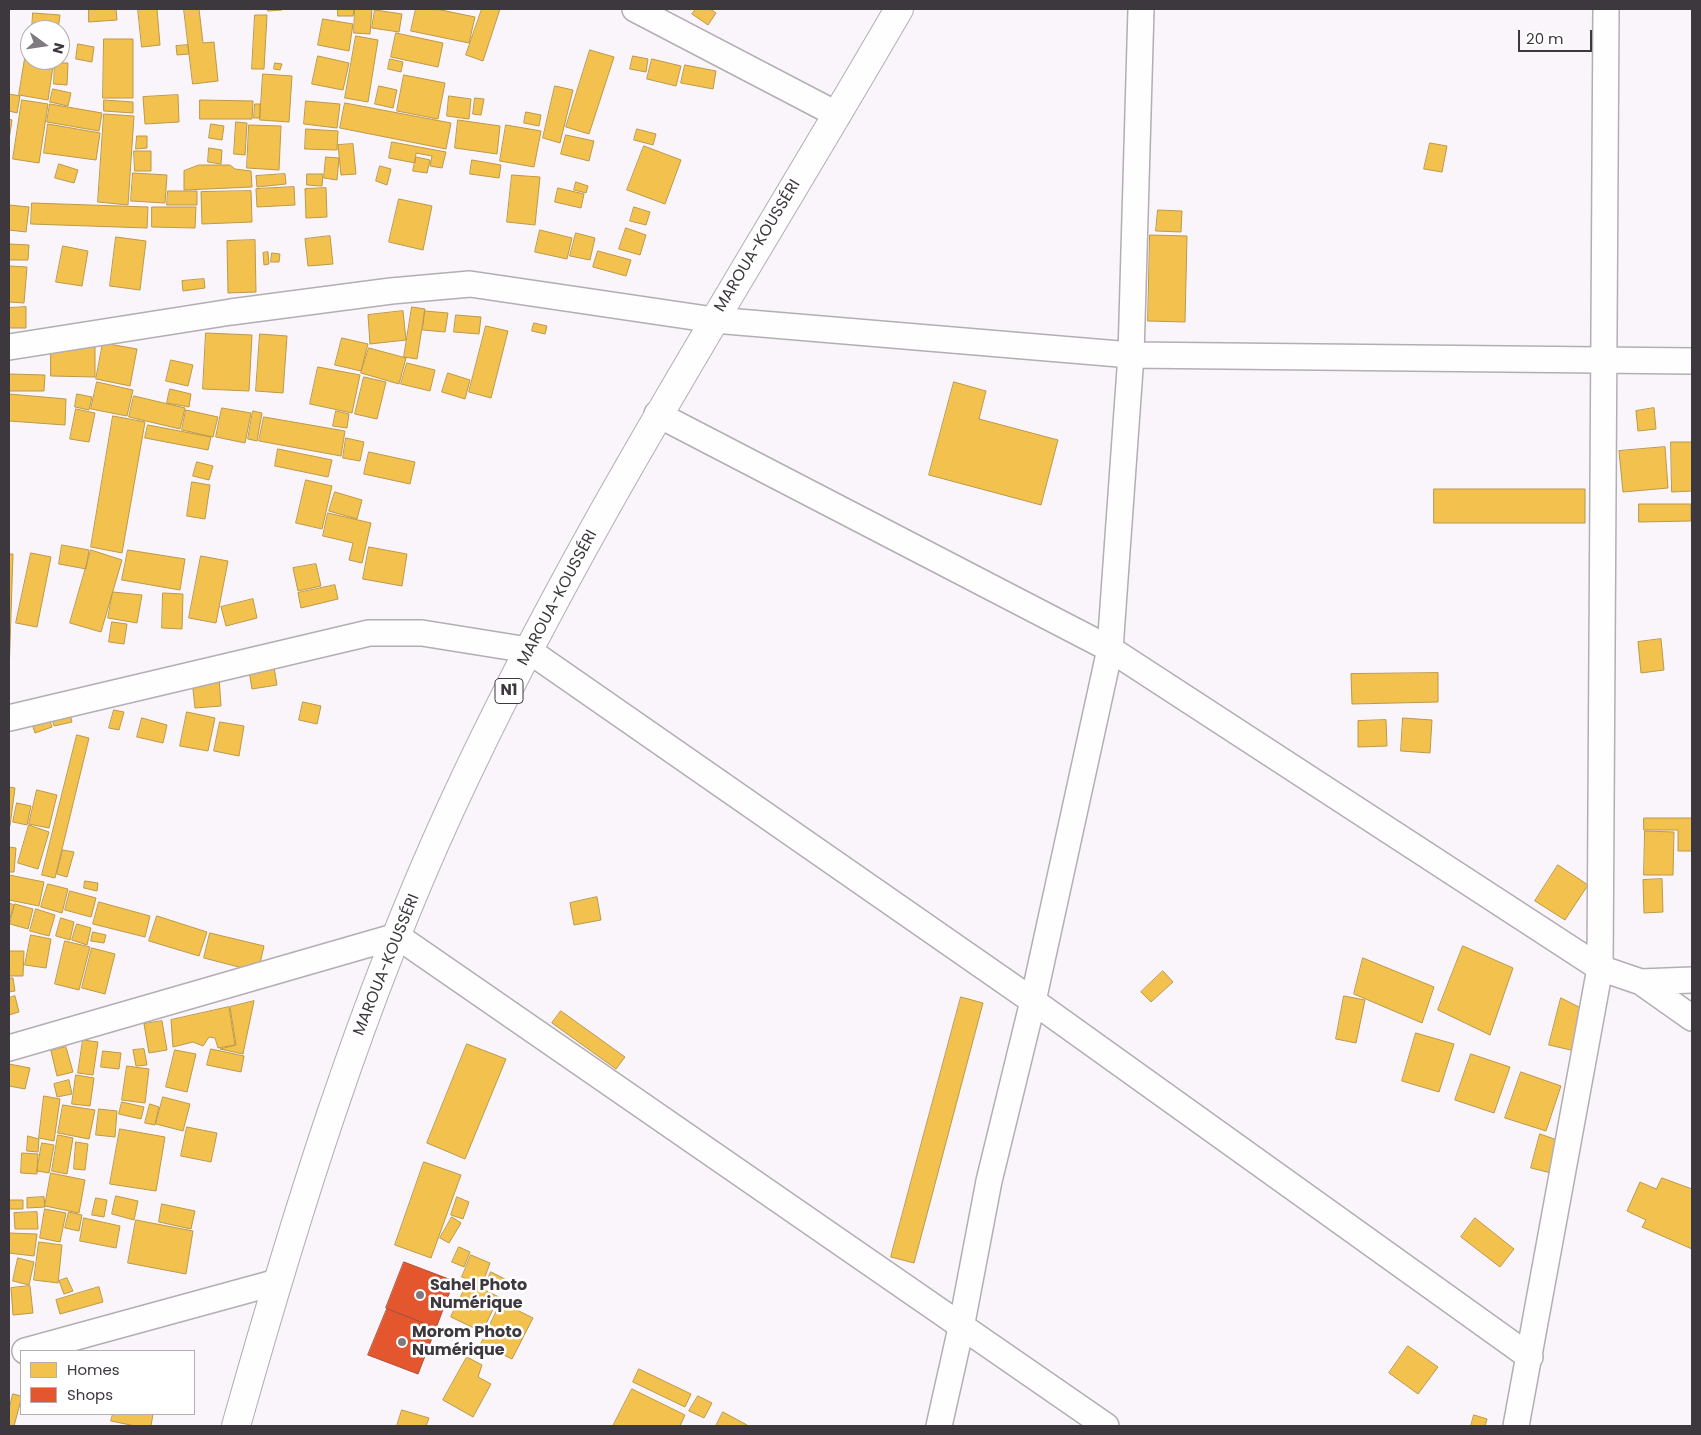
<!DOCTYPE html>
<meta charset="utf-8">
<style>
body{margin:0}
#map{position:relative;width:1701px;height:1435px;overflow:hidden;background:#faf5fa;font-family:Poppins,sans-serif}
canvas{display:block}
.frame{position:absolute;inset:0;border:10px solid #3d373e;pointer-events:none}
.legend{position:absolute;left:20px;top:1350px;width:175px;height:65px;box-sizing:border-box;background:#fff;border:1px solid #b1afb2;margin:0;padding:6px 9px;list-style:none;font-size:15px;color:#3d373e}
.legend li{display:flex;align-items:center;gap:10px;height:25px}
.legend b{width:25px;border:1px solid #b1afb2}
.north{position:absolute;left:20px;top:20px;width:50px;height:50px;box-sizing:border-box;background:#fff;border:1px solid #b1afb2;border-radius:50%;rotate:104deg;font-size:14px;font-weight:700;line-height:20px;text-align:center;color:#3d373e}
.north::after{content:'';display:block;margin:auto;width:18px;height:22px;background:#7f7a80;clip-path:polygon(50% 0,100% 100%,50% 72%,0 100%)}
.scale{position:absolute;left:1518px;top:30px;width:74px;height:22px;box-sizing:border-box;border:2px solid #3d373e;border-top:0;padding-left:6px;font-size:15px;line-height:18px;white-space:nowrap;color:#3d373e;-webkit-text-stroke:4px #fff;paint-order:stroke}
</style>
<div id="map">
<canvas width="1701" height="1435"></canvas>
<div class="frame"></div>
<ul class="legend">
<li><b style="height:14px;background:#f2c14e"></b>Homes</li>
<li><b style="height:14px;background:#e4572e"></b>Shops</li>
</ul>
<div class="north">N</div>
<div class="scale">20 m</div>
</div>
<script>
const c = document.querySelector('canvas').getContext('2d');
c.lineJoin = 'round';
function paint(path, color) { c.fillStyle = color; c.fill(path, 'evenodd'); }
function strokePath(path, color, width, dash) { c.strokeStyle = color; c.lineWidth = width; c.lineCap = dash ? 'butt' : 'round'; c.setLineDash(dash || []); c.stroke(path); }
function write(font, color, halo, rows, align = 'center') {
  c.font = font + ' Poppins,sans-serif'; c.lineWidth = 5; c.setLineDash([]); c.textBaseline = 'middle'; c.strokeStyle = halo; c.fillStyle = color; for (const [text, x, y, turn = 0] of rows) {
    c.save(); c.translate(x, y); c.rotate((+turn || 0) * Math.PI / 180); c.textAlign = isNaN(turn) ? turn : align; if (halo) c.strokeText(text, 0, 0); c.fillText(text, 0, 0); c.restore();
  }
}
const homes = new Path2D(`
 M 89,9 L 116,9 L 117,20 L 89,22 Z
 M 138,9 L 157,9 L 160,45 L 142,47 Z
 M 184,9 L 199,9 L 203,43 L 214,42 L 218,81 L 193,84 Z
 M 268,9 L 282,9 L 282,10 L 268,11 Z
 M 338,9 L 354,9 L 353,16 L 338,16 Z
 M 355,9 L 372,9 L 370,34 L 354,33 Z
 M 416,9 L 436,9 L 475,17 L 469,43 L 411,31 Z
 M 482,9 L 500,9 L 483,61 L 466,55 Z
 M 696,9 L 710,9 L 716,13 L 708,25 L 692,14 Z
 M 375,10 L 402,14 L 399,32 L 372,28 Z
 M 33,13 L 60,15 L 58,30 L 32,30 Z
 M 255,15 L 267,15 L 264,69 L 252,69 Z
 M 323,19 L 353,24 L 349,51 L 318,45 Z
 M 29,32 L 30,60 L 54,60 L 48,100 L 19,95 Z
 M 396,33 L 443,43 L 438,67 L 391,57 Z
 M 356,36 L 378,40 L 368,102 L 345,98 Z
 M 104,39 L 133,39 L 133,98 L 103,98 Z
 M 78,44 L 94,47 L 92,62 L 76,59 Z
 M 188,45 L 189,54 L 177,55 L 176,46 Z
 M 590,50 L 614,57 L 589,134 L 566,127 Z
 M 318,56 L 349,63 L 343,90 L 312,84 Z
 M 633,56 L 648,59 L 646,72 L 630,69 Z
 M 390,59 L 403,62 L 401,72 L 388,69 Z
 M 652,59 L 681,66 L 676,86 L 647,79 Z
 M 55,63 L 68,63 L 67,85 L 54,84 Z
 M 275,63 L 282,64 L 280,70 L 274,69 Z
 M 685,65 L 716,71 L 713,89 L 681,83 Z
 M 263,74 L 292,76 L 289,122 L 260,120 Z
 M 404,75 L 445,83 L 438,119 L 397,111 Z
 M 379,86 L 397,90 L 393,108 L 375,104 Z
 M 555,86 L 573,90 L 560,143 L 543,138 Z
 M 53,89 L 71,93 L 68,106 L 50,102 Z
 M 9,94 L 20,96 L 17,113 L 9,111 Z
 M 178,95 L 179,122 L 145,124 L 143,97 Z
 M 449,96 L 471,99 L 469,119 L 447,116 Z
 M 475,98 L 484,99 L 481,115 L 473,114 Z
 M 22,100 L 48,104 L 39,163 L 13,159 Z
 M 104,100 L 133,102 L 133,113 L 104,111 Z
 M 200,100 L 253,101 L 252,119 L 200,119 Z
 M 306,101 L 340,104 L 337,128 L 304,124 Z
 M 345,103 L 451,123 L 446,149 L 340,128 Z
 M 50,104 L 102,113 L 99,131 L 47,122 Z
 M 255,104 L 260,104 L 260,118 L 254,118 Z
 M 526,112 L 541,115 L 539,126 L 524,123 Z
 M 104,114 L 134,116 L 128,205 L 98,202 Z
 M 9,119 L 12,120 L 9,140 Z
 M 458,120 L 500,126 L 497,154 L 455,148 Z
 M 236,122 L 247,123 L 245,155 L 234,154 Z
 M 48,124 L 100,133 L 96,160 L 44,153 Z
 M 211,124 L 224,126 L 222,140 L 209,138 Z
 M 249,125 L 281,126 L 279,170 L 247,168 Z
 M 506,125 L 541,131 L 534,167 L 500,161 Z
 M 306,129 L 338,131 L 337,150 L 305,149 Z
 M 637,129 L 656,134 L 653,145 L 634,140 Z
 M 566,135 L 594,141 L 589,161 L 561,154 Z
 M 137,136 L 147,136 L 147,148 L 136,149 Z
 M 392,142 L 446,152 L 442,168 L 430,166 L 432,156 L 416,153 L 415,163 L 389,158 Z
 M 1430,143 L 1447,146 L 1442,172 L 1424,169 Z
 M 353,144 L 356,174 L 341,175 L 338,145 Z
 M 644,146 L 681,160 L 665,204 L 627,190 Z
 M 209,148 L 222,150 L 221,164 L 208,162 Z
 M 134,151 L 151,151 L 151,171 L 135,171 Z
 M 326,157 L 339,158 L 337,180 L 324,178 Z
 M 416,157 L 430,160 L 427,173 L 413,171 Z
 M 472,160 L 501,165 L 499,178 L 470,174 Z
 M 59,164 L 78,170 L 74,183 L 55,178 Z
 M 199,165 L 230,165 L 235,169 L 251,171 L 252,187 L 184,190 L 184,171 Z
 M 380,166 L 391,169 L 387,185 L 376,181 Z
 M 133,173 L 167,175 L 165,203 L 131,201 Z
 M 285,174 L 286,184 L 257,187 L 256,176 Z
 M 307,174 L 323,174 L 322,186 L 307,185 Z
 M 512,175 L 540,177 L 535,225 L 507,222 Z
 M 576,182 L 588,186 L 586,193 L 574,190 Z
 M 294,187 L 295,205 L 257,207 L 256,189 Z
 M 326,188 L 327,217 L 306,218 L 305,189 Z
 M 558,188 L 584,194 L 581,208 L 555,202 Z
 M 168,191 L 197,191 L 197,205 L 167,205 Z
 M 251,191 L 252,222 L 202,224 L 201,192 Z
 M 399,199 L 432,206 L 423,250 L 389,242 Z
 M 32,203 L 148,207 L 147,228 L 31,224 Z
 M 9,205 L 29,207 L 26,232 L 9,230 Z
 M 152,207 L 196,207 L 195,228 L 152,227 Z
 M 634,207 L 650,212 L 646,225 L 630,221 Z
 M 1158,210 L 1182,211 L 1181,232 L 1156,231 Z
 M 626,228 L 646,235 L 640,255 L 619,249 Z
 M 540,230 L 572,238 L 567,259 L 535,252 Z
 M 576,233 L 595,238 L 590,260 L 570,256 Z
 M 1150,235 L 1187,236 L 1185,322 L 1148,321 Z
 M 330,236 L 333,264 L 308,266 L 305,239 Z
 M 116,237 L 146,241 L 140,290 L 110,286 Z
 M 255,240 L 256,292 L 228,293 L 227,241 Z
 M 9,244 L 29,245 L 28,260 L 9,260 Z
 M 63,246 L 88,251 L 82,286 L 56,282 Z
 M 598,251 L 631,260 L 626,276 L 593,267 Z
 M 268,252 L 269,264 L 264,265 L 263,253 Z
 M 272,253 L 280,254 L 279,262 L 271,262 Z
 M 9,266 L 27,267 L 24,303 L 9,302 Z
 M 204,279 L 205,288 L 183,291 L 182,281 Z
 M 26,307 L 26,328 L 9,328 L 9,308 Z
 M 412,307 L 425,309 L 417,359 L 404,357 Z
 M 403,311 L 406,340 L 370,344 L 368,315 Z
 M 425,311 L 448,313 L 445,332 L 423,330 Z
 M 456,315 L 481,317 L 479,334 L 454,332 Z
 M 534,323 L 547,326 L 545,334 L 532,331 Z
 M 486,326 L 508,331 L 491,398 L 469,392 Z
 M 206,333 L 252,335 L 249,391 L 203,389 Z
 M 260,334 L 287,336 L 283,393 L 256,391 Z
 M 342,338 L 368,344 L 361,371 L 335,365 Z
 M 103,343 L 137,349 L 130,386 L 96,379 Z
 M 51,345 L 95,346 L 95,377 L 51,376 Z
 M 369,348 L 406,358 L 399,384 L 361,373 Z
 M 171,360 L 193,365 L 188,386 L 166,381 Z
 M 407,363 L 435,370 L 430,391 L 401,384 Z
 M 318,367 L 360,375 L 352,413 L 310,404 Z
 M 448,373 L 470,380 L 465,399 L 442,392 Z
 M 9,374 L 45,375 L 44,391 L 9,391 Z
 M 364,377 L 386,382 L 377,419 L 355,414 Z
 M 97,382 L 133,390 L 127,416 L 91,409 Z
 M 954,382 L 986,391 L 979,419 L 1058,440 L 1041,505 L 929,475 Z
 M 170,389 L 191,394 L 189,407 L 167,403 Z
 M 9,394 L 66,399 L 65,425 L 9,421 Z
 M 77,394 L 92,397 L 89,410 L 75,407 Z
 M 134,396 L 185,408 L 180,429 L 129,417 Z
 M 222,408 L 251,413 L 245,443 L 216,437 Z
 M 1654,408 L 1656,429 L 1638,431 L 1636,411 Z
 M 76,409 L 95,413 L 89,442 L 70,439 Z
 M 186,410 L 218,417 L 213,437 L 182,430 Z
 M 253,411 L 262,413 L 257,441 L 248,439 Z
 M 336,411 L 349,414 L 347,428 L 333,426 Z
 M 113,416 L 145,422 L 122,553 L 91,547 Z
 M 264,417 L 345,431 L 341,456 L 259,441 Z
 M 148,425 L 211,437 L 208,450 L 145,438 Z
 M 346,438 L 364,442 L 360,461 L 343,458 Z
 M 1671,442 L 1692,442 L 1692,491 L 1672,492 Z
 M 1665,447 L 1668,488 L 1623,492 L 1619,451 Z
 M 278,449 L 332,460 L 328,477 L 275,466 Z
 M 369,452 L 415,462 L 410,484 L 364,474 Z
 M 197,462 L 213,466 L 209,480 L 193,476 Z
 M 306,480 L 332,486 L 322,529 L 296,523 Z
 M 192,482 L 210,485 L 205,519 L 187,516 Z
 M 1434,489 L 1585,489 L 1585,523 L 1434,523 Z
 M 335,492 L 362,500 L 357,519 L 329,511 Z
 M 1639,504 L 1691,504 L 1691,521 L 1639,522 Z
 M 328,513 L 371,523 L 362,563 L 349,560 L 353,543 L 323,536 Z
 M 62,545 L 89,550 L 86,569 L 59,564 Z
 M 369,547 L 407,554 L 402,586 L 363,579 Z
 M 91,550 L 122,560 L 101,632 L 70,623 Z
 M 128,550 L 185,559 L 180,590 L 122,580 Z
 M 31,553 L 51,557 L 37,627 L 16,623 Z
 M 9,554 L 13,554 L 9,675 Z
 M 201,556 L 228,561 L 216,623 L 189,618 Z
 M 316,564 L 321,586 L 298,591 L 293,568 Z
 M 335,585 L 338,599 L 301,608 L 298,593 Z
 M 113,592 L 142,595 L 137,623 L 108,618 Z
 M 163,593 L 183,594 L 182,629 L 162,628 Z
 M 253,599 L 257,618 L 226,626 L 221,607 Z
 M 112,622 L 127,624 L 124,644 L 109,642 Z
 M 1661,639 L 1664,670 L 1641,673 L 1638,642 Z
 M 274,667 L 277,685 L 252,689 L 249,671 Z
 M 1438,673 L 1438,702 L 1352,704 L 1351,674 Z
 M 219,677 L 221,706 L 195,708 L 192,680 Z
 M 303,702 L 321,706 L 317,724 L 299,720 Z
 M 69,710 L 72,722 L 54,726 L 51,714 Z
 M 114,710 L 124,712 L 119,730 L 109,728 Z
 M 187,712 L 215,718 L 208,751 L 180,746 Z
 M 48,715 L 52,727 L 35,733 L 31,721 Z
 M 142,718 L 167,725 L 163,743 L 137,737 Z
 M 1403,718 L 1432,720 L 1430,753 L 1401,751 Z
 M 1386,720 L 1387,746 L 1358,747 L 1358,721 Z
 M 220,722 L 244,726 L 239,756 L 214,751 Z
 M 77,735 L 89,738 L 55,878 L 42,875 Z
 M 9,787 L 15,788 L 10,826 L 9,826 Z
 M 37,790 L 57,795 L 49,828 L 29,824 Z
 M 17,803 L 31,806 L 27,825 L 13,822 Z
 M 1644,818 L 1692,818 L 1692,851 L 1678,851 L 1678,830 L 1644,830 Z
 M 29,825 L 49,832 L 38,869 L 18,863 Z
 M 1645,831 L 1674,832 L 1673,875 L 1644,875 Z
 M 9,847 L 16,848 L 14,872 L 9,872 Z
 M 63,850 L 74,852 L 67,877 L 57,874 Z
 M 1558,865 L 1588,885 L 1565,920 L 1535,901 Z
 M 9,875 L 44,882 L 39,906 L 9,900 Z
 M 1662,879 L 1663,912 L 1644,913 L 1643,880 Z
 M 85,881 L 98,883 L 97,891 L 84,888 Z
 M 48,884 L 68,889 L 62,913 L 41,907 Z
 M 70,891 L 96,898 L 91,917 L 65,910 Z
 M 597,897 L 601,920 L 574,925 L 570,903 Z
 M 99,902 L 150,916 L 145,937 L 93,924 Z
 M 9,903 L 14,905 L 9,921 Z
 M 15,904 L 33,909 L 28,929 L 10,924 Z
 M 36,909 L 55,915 L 49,936 L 30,931 Z
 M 157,916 L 207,932 L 199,956 L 149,941 Z
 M 61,918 L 74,922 L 70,940 L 56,936 Z
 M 77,924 L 91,928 L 87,945 L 72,940 Z
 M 93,932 L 106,935 L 104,943 L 91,941 Z
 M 210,933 L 264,946 L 258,972 L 204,958 Z
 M 31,935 L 51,939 L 46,968 L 25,965 Z
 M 65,941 L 90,947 L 79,990 L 55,984 Z
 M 1463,946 L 1513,968 L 1490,1035 L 1438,1010 Z
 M 92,948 L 115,954 L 105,994 L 82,988 Z
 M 9,951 L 24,951 L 23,976 L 9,976 Z
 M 1363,958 L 1434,987 L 1422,1023 L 1354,994 Z
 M 1163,971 L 1173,982 L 1151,1002 L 1141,992 Z
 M 9,978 L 13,978 L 15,991 L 9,992 Z
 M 15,996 L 19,1012 L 9,1015 L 9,998 Z
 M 1344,996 L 1365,1000 L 1356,1043 L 1336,1039 Z
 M 961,997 L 983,1003 L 914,1263 L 891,1257 Z
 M 1561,998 L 1583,1009 L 1575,1051 L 1549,1045 Z
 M 254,1001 L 243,1054 L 220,1049 L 236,1045 L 230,1007 Z
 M 229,1007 L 235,1045 L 218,1048 L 215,1038 L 209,1037 L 203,1046 L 193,1042 L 173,1047 L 171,1020 Z
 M 561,1011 L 625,1057 L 616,1069 L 552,1023 Z
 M 162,1021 L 167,1050 L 149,1053 L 144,1024 Z
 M 1416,1033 L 1454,1044 L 1439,1092 L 1402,1081 Z
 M 83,1040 L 98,1042 L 93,1075 L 78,1073 Z
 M 467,1044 L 506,1059 L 465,1159 L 427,1143 Z
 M 66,1047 L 73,1072 L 57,1076 L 51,1051 Z
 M 144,1049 L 147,1065 L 136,1066 L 133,1050 Z
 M 211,1049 L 244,1056 L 241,1072 L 207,1065 Z
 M 175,1050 L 196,1054 L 187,1092 L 166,1087 Z
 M 103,1051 L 121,1053 L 119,1069 L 101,1067 Z
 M 1471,1054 L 1510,1067 L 1494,1113 L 1455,1100 Z
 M 9,1064 L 30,1068 L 25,1089 L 9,1086 Z
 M 127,1066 L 149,1069 L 145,1103 L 122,1100 Z
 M 1521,1072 L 1561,1086 L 1546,1131 L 1505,1118 Z
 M 76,1075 L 94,1078 L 90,1106 L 72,1104 Z
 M 69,1080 L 72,1094 L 57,1097 L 54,1084 Z
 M 44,1096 L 60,1099 L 54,1141 L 39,1138 Z
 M 163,1097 L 190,1104 L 183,1131 L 156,1124 Z
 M 122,1102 L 144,1107 L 141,1119 L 119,1114 Z
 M 150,1104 L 159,1107 L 155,1125 L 145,1123 Z
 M 63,1105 L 95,1110 L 89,1139 L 58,1133 Z
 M 99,1109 L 117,1111 L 115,1137 L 96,1135 Z
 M 187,1127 L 217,1133 L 211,1162 L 181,1156 Z
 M 120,1129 L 165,1137 L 156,1191 L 110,1184 Z
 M 1540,1134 L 1560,1141 L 1551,1173 L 1531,1168 Z
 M 58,1135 L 73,1138 L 67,1174 L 52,1171 Z
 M 28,1136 L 39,1139 L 38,1152 L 27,1151 Z
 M 76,1142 L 88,1144 L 85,1170 L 74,1169 Z
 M 42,1143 L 54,1145 L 49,1173 L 37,1171 Z
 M 22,1153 L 38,1154 L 37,1174 L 21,1173 Z
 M 424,1162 L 461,1175 L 431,1258 L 395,1245 Z
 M 51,1173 L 85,1180 L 79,1213 L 45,1206 Z
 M 1662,1178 L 1692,1189 L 1692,1249 L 1642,1227 L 1646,1220 L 1627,1211 L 1640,1182 L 1656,1189 Z
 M 116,1196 L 138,1201 L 134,1220 L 112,1214 Z
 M 44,1197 L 45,1207 L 27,1208 L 27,1198 Z
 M 457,1197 L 469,1202 L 463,1219 L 451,1215 Z
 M 96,1198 L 107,1200 L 104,1217 L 92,1215 Z
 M 9,1200 L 23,1200 L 23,1209 L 9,1209 Z
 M 162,1204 L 195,1211 L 191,1229 L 159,1222 Z
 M 45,1209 L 66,1213 L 60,1242 L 40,1238 Z
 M 37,1212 L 38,1229 L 15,1229 L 14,1213 Z
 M 69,1212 L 82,1215 L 79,1231 L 65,1228 Z
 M 452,1217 L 461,1223 L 449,1243 L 440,1238 Z
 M 84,1218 L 120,1226 L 116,1248 L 80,1241 Z
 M 1475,1218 L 1514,1249 L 1500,1267 L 1461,1237 Z
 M 136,1220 L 193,1231 L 186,1274 L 128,1263 Z
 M 9,1233 L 37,1234 L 34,1256 L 9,1253 Z
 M 39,1242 L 62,1245 L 58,1283 L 34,1280 Z
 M 459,1247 L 470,1252 L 464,1267 L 452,1262 Z
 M 471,1255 L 490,1263 L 482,1285 L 462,1277 Z
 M 18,1258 L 34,1262 L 29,1285 L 13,1281 Z
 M 491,1272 L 507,1280 L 500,1292 L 485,1285 Z
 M 67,1278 L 73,1291 L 64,1294 L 59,1281 Z
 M 468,1282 L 499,1297 L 482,1332 L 451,1317 Z
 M 30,1286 L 33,1313 L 13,1315 L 11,1288 Z
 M 99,1287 L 103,1302 L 60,1314 L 56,1300 Z
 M 501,1302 L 533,1318 L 512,1359 L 481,1344 Z
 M 1408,1346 L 1438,1367 L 1418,1394 L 1389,1373 Z
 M 467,1357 L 482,1365 L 478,1377 L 491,1384 L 473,1417 L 443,1400 Z
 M 639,1369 L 691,1394 L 685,1407 L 633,1382 Z
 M 632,1389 L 685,1415 L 680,1426 L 613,1426 Z
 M 13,1394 L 21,1396 L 21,1400 L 14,1426 L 9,1426 L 9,1410 Z
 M 698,1396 L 712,1403 L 704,1418 L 689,1411 Z
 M 402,1410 L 429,1418 L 426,1426 L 397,1426 Z
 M 723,1412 L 747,1425 L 747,1426 L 716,1426 Z
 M 113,1414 L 153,1414 L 151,1426 L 135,1426 L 111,1421 Z
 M 1474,1415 L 1487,1419 L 1485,1426 L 1471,1426 Z`);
paint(homes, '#f2c14e');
strokePath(homes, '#bc9849', 1);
const shops = new Path2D(`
 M 404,1262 L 454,1281 L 436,1328 L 386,1308 Z
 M 387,1309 L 436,1328 L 418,1374 L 368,1355 Z`);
paint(shops, '#e4572e');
strokePath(shops, '#b24d33', 1);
const street = new Path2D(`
 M 635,9 L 838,115
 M 9,347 L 231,312 L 391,291 L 470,284 L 714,320 L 1131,355 L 1692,361
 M 657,414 L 1110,649 L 1600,968 L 1641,982 L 1692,980
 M 9,718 L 369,633 L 422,633 L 528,650 L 1033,1001 L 1530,1357
 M 1641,982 L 1692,1018
 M 9,1048 L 397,936 L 1106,1426
 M 25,1351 L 277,1282
 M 939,1426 L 961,1328 L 989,1181 L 1033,1001 L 1110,649 L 1131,355 L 1141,9
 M 1516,1426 L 1600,968 L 1606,9`);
const highway = new Path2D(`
 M 236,1426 C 295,1217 360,1006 451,808 C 579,530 746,273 899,9`);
strokePath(street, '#b2aeb3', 28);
strokePath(highway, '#b2aeb3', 30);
strokePath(street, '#fefefe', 25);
strokePath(highway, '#fefefe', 28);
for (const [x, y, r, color] of [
 [420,1295,5,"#7f7a80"],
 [402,1342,5,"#7f7a80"]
]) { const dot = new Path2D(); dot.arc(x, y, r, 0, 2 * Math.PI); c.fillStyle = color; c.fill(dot); strokePath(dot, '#fff', 2); }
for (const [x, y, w] of [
 [509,691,28]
]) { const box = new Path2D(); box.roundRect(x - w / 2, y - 12.5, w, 25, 4); c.fillStyle = '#fff'; c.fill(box); strokePath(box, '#3d373e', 1); }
write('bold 15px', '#3d373e', null, [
 ["N1",509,691]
]);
write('16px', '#3d373e', '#fff', [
 ["MAROUA-KOUSSÉRI",758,246,-59],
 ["MAROUA-KOUSSÉRI",558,598,-62],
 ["MAROUA-KOUSSÉRI",387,965,-68]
]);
write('bold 16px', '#3d373e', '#fff', [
 ["Sahel Photo",430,1286],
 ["Numérique",430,1304],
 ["Morom Photo",412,1333],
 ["Numérique",412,1351]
], 'left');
</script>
